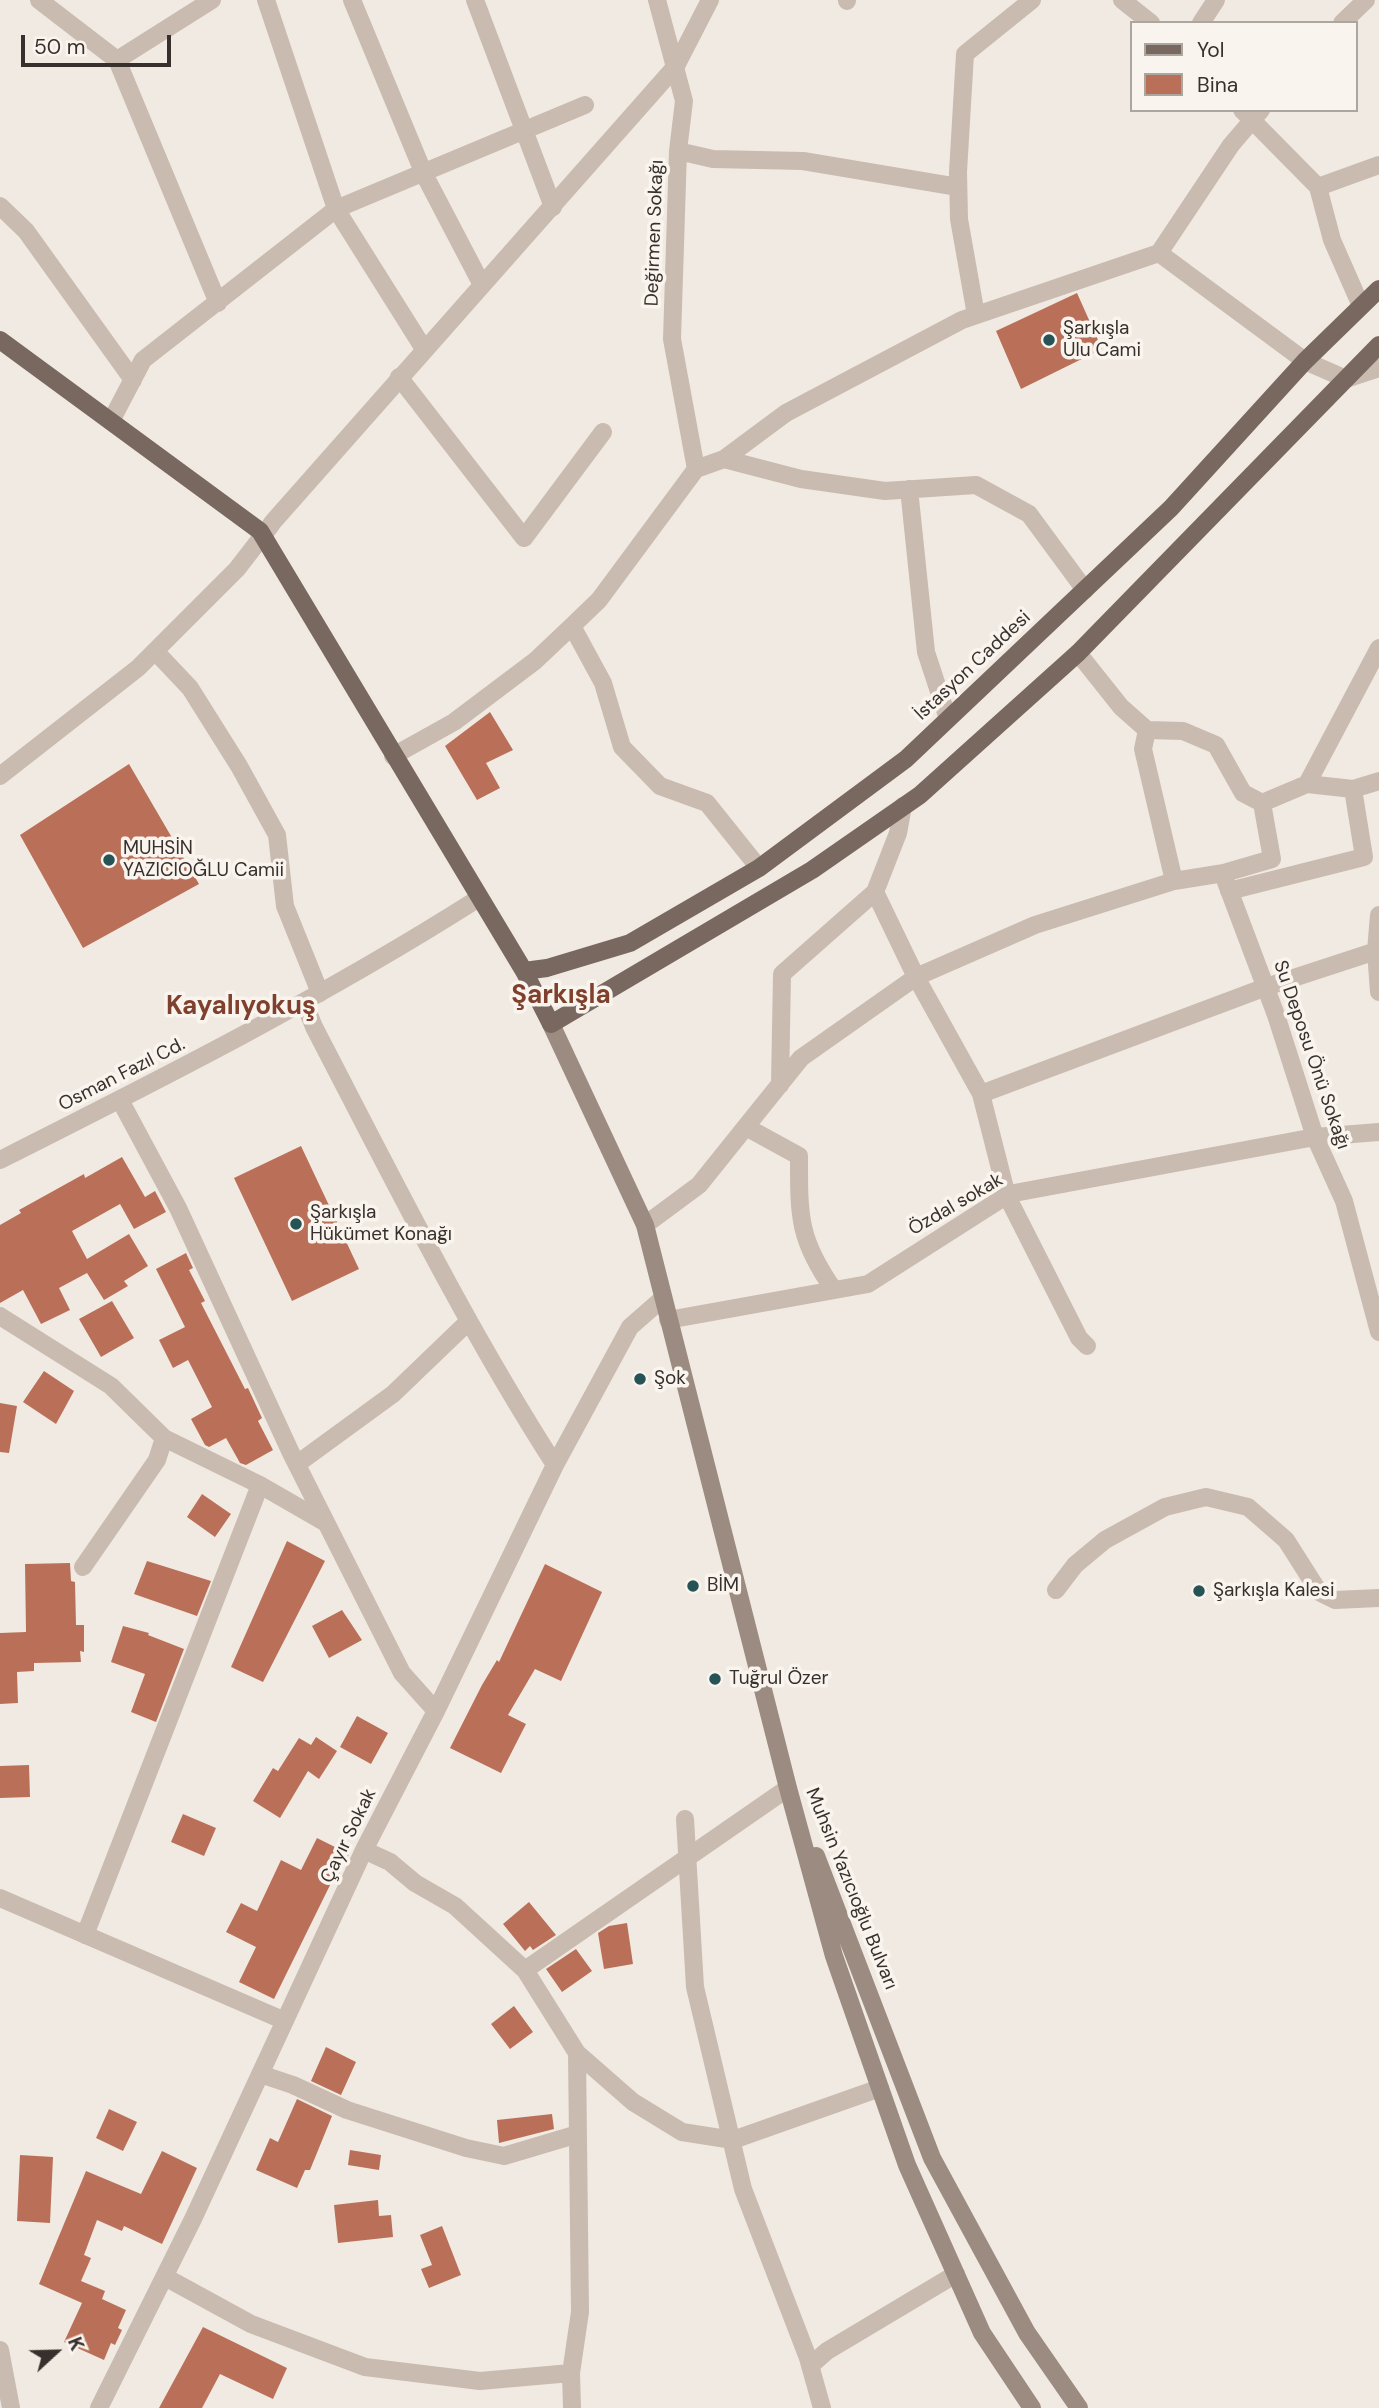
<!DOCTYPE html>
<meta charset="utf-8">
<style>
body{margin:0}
#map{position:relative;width:1379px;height:2408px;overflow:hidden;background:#f1eae2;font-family:"DM Sans",sans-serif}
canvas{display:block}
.legend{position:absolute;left:1130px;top:21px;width:228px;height:91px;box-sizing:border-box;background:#f9f4ee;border:2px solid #aca6a0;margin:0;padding:9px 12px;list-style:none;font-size:21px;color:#38302c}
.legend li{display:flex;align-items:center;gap:14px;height:35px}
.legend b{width:35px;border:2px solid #aca6a0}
.north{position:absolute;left:21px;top:2317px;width:70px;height:70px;-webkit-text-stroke:5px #f9f4ee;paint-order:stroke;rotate:68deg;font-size:19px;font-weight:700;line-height:28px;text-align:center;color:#38302c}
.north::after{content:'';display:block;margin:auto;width:24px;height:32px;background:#38302c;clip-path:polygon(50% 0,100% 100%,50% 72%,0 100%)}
.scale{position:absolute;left:21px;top:35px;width:150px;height:32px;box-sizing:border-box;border:4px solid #38302c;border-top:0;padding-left:9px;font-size:21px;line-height:24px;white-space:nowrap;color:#38302c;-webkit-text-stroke:5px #f9f4ee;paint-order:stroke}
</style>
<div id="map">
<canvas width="1379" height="2408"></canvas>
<ul class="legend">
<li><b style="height:9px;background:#79685f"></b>Yol</li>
<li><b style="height:19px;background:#ba7058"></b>Bina</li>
</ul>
<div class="north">K</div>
<div class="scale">50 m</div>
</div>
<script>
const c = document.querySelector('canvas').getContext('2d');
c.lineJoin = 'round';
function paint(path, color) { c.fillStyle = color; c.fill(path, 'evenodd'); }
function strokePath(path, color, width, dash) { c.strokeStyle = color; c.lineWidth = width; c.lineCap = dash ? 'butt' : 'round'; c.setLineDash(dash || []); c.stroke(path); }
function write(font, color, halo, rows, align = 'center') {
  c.font = font + ' "DM Sans",sans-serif'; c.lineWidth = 7; c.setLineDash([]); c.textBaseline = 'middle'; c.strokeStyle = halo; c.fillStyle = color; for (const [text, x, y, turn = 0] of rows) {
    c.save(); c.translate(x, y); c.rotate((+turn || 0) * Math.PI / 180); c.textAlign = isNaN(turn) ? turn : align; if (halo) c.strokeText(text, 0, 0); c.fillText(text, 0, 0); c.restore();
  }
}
paint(new Path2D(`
 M 1077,293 L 1102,349 L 1021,389 L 996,331 Z
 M 490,712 L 513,750 L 486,763 L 500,788 L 477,800 L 445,746 Z
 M 129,764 L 199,884 L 83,948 L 20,835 Z
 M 301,1146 L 359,1269 L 292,1301 L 234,1178 Z
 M 122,1157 L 145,1197 L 155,1191 L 166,1212 L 134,1229 L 120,1204 L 72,1231 L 87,1259 L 129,1234 L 148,1266 L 124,1281 L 128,1286 L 104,1300 L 87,1273 L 59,1288 L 70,1310 L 41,1324 L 23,1290 L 0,1303 L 0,1225 L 21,1213 L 19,1210 L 84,1174 L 85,1178 Z
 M 186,1253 L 193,1268 L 189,1270 L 205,1301 L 201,1303 L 245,1389 L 248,1388 L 262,1418 L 258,1421 L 273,1450 L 246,1465 L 240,1463 L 226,1438 L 209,1447 L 205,1445 L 191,1419 L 212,1407 L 188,1360 L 173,1368 L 159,1340 L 185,1327 L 156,1269 Z
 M 112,1301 L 134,1338 L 101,1357 L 79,1319 Z
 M 44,1371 L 74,1391 L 56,1424 L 23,1402 Z
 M 0,1403 L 17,1406 L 9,1453 L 0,1452 Z
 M 202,1494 L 231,1514 L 215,1537 L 187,1517 Z
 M 287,1541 L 325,1561 L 263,1682 L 231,1667 Z
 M 147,1561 L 211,1581 L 197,1616 L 134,1594 Z
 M 70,1563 L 71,1581 L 75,1582 L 76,1625 L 84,1625 L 84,1652 L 80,1651 L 81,1662 L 34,1663 L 34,1671 L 17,1672 L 18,1703 L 0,1704 L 0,1633 L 26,1632 L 25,1564 Z
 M 545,1564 L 602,1592 L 561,1681 L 535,1669 L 508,1715 L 526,1724 L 501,1773 L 450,1748 L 482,1685 L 497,1660 L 499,1662 Z
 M 342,1610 L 362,1640 L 329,1658 L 312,1626 Z
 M 123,1626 L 149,1633 L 148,1635 L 184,1649 L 156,1722 L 131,1712 L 145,1674 L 111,1662 Z
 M 357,1716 L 388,1733 L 371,1764 L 340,1747 Z
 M 316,1737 L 337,1751 L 319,1779 L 308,1771 L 280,1818 L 253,1801 L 273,1768 L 278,1771 L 299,1738 L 311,1745 Z
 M 29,1765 L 30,1797 L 0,1798 L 0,1766 Z
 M 183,1814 L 216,1828 L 204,1856 L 171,1842 Z
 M 317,1838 L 349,1854 L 336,1880 L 333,1879 L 274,1999 L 239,1982 L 256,1947 L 226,1932 L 241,1903 L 257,1911 L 281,1860 L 301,1870 Z
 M 529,1902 L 556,1935 L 533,1950 L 530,1946 L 525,1951 L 503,1924 Z
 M 627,1923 L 633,1964 L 604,1969 L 598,1933 L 609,1926 Z
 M 576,1949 L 592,1971 L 562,1992 L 546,1969 Z
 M 514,2006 L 533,2032 L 510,2049 L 491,2024 Z
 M 326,2047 L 356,2062 L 341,2095 L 311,2081 Z
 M 297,2099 L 332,2116 L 310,2170 L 305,2170 L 297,2188 L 256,2170 L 270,2138 L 278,2142 Z
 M 109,2109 L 137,2122 L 123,2151 L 96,2138 Z
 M 552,2114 L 554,2129 L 499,2143 L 497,2120 Z
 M 350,2150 L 381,2155 L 379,2170 L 348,2165 Z
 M 162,2151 L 197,2168 L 162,2244 L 124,2226 L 122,2231 L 97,2220 L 84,2255 L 91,2258 L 81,2281 L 105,2291 L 102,2299 L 126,2310 L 118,2328 L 122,2330 L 115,2345 L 111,2343 L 104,2360 L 64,2342 L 82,2303 L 39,2284 L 86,2171 L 141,2194 Z
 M 20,2155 L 53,2157 L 50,2223 L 17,2221 Z
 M 378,2200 L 379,2216 L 391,2215 L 393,2237 L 338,2243 L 334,2205 Z
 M 442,2226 L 461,2275 L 429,2288 L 421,2269 L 432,2265 L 420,2235 Z
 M 203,2327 L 287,2368 L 273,2399 L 220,2374 L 202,2408 L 159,2408 Z`), '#ba7058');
strokePath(new Path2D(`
 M 39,0 L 117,60 L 212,0
 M 266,0 L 336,209 L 424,349
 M 352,0 L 424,174 L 481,283
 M 475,0 L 553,207
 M 657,0 L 684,101 L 678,151 L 672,339 L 696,469
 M 847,0 L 847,1
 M 1122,0 L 1151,23
 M 1201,23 L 1216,0
 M 1342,23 L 1366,0
 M 117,60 L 218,303
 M 676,66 L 710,0
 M 1242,110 L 1318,187 L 1379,165
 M 678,151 L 713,159 L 803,161 L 958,187
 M 1318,187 L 1332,240 L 1361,306
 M 0,206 L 26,231 L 133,380
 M 1159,253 L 1305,361 L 1346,379 L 1379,368
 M 976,315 L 959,219 L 958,172 L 965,54 L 1032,0
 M 399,377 L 524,538 L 603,432
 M 111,421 L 143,360 L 336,209 L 585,105
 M 724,459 L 801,479 L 885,491 L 976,485 L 1029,514 L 1085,590
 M 909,489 L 926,652 L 948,719
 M 572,626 L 603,683 L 622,747 L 660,786 L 707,803 L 759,868
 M 155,651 L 190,688 L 239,766 L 277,835 L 285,906 L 320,993
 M 1078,653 L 1121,707 L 1147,730 L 1183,731 L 1216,745 L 1243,793 L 1262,803 L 1307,784 L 1353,789 L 1364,857 L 1229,891
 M 1147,730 L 1143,749 L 1174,881
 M 393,756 L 454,722 L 535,661 L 572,626 L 599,600 L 696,469 L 724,459 L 786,413 L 962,320 L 1159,253 L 1231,145 L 1261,110
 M 0,776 L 138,668 L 237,569 L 271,525
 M 1307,784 L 1379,648
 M 1353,789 L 1379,781
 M 1226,882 L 1276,1015 L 1315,1137 L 1344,1201 L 1379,1332
 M 875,892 L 916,977 L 981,1094 L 1266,987 L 1376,951 L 1379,915
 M 1376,951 L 1379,992
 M 304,1002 L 314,1027 C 391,1175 465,1325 555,1465
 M 780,1085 L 782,974 L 875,892 L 898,833 L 903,806
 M 981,1094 L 1007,1196 L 1079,1338 L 1087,1346
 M 120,1100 L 178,1208 L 291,1453 L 402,1673 L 436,1711
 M 746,1127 L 799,1156 C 799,1216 798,1239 834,1290
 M 645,1225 L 699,1185 L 801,1058 L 916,977 L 1035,925 L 1174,881 L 1224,873 L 1272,859 L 1262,803
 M 0,1316 L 111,1386 L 164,1438 L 260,1485 L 326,1523
 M 668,1320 L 868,1284 L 1009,1194 L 1315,1137 L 1379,1132
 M 297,1464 L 393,1394 L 469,1321
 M 83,1567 L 157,1460 L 164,1438
 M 1056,1590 L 1075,1565 L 1105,1540 L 1165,1507 L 1206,1497 L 1248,1507 L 1286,1540 L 1319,1592 L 1335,1600 L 1379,1598
 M 685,1819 L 695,1987 L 743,2189 L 808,2358 L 822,2408
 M 364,1850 L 390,1862 L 415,1883 L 455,1906 L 525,1970 L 577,2053 L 580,2312 L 571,2373 L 572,2408
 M 0,1898 L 285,2021
 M 85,1935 L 260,1485
 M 525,1970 L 788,1788
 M 577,2053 L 633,2102 L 682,2132 L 733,2140 L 880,2088
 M 260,2074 L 293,2085 L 347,2110 L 466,2148 L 504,2156 L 578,2134
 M 165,2277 L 251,2324 L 365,2367 L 480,2381 L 571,2373
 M 0,2350 L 11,2408
 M 810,2366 L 827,2351 L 956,2274
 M 99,2408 L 193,2219 L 364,1850 L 436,1711 L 555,1465 L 630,1327 L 662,1299`), '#c9bbaf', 18);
strokePath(new Path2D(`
 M 272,523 L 676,66
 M 0,1160 C 163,1078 325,996 479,898`), '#c9bbaf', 18);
strokePath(new Path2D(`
 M 551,1024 L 645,1225 L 788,1788 L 834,1956 L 880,2088 L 907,2165 L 982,2333 L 1032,2408
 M 816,1856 L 932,2158 L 1027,2333 L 1079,2408`), '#9c8b80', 18);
strokePath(new Path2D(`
 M 0,340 L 260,531 L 524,971 L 551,1024 L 812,870 L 920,795 L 1078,653 L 1379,345
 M 524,971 L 547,968 L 630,943 L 759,868 L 906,759 L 1171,508 L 1305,361 L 1379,289`), '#79685f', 18);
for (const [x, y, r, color] of [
 [1049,340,7,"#265356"],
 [109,860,7,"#265356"],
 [296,1224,7,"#265356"],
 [640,1379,7,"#265356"],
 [693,1586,7,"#265356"],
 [1199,1591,7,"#265356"],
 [715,1679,7,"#265356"]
]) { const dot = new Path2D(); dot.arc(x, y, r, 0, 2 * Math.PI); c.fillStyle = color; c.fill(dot); strokePath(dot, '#f9f4ee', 2.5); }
write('19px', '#38302c', '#f9f4ee', [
 ["Değirmen Sokağı",655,233,-88],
 ["İstasyon Caddesi",973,666,-43],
 ["Su Deposu Önü Sokağı",1311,1055,71],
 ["Osman Fazıl Cd.",122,1075,-27],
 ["Özdal sokak",956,1205,-30],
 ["Çayır Sokak",349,1836,-64],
 ["Muhsin Yazıcıoğlu Bulvarı",851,1889,68]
]);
write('19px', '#38302c', '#f9f4ee', [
 ["Şarkışla",1063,329],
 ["Ulu Cami",1063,351],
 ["MUHSİN",123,849],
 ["YAZICIOĞLU Camii",123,871],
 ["Şarkışla",310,1213],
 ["Hükümet Konağı",310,1235],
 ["Şok",654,1379],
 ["BİM",707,1586],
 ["Şarkışla Kalesi",1213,1591],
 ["Tuğrul Özer",729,1679]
], 'left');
write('bold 26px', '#7f412e', '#f9f4ee', [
 ["Şarkışla",561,996],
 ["Kayalıyokuş",241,1007]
]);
</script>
